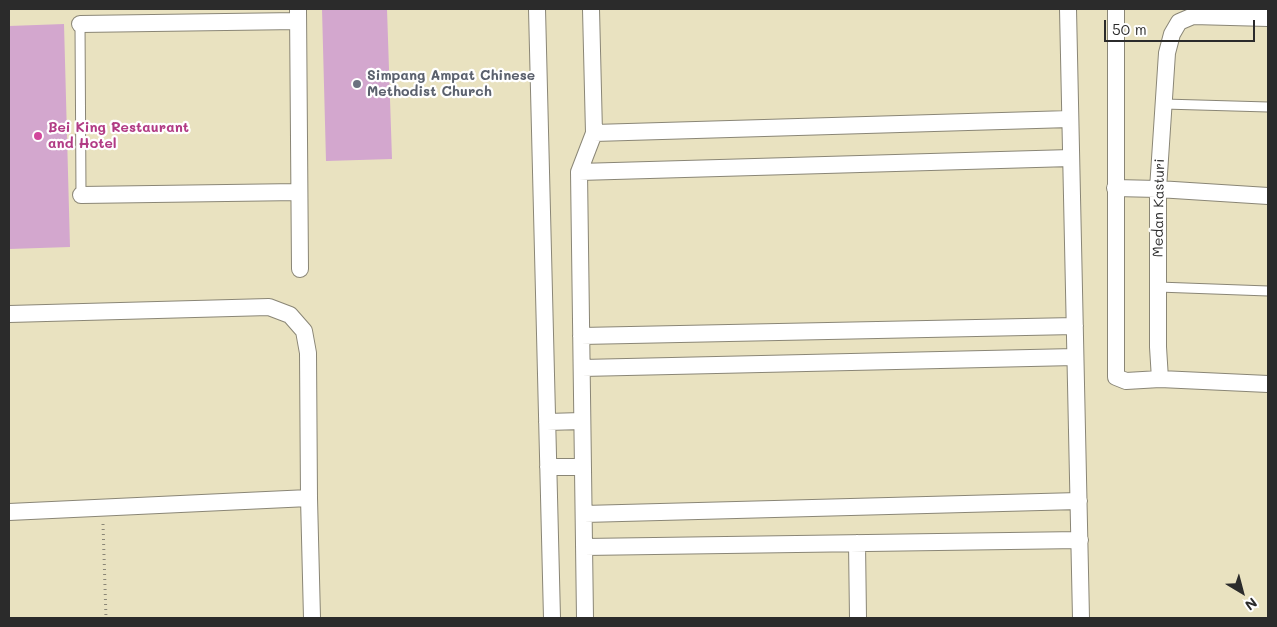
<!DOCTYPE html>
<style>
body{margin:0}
#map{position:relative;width:1277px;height:627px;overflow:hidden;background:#e9e2c0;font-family:Mali,sans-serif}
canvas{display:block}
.frame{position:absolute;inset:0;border:10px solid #2b2b2b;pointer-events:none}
.north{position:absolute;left:1217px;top:567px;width:50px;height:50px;-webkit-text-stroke:4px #fff;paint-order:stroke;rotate:143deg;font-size:14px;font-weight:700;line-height:20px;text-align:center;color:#2b2b2b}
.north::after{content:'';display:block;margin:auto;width:18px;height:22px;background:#2b2b2b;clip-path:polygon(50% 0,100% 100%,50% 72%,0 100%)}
.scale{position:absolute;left:1104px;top:20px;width:151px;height:22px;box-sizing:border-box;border:2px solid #2b2b2b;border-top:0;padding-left:6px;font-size:15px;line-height:18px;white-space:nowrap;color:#2b2b2b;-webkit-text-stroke:4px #fff;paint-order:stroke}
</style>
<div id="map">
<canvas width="1277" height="627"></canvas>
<div class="frame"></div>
<div class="north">N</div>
<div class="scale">50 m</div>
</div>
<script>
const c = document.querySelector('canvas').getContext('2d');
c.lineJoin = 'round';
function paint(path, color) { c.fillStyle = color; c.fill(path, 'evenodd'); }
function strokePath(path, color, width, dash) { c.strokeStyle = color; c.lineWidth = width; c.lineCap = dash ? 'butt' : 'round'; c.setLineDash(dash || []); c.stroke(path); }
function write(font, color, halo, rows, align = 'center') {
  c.font = font + ' Mali,sans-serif'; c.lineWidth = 4.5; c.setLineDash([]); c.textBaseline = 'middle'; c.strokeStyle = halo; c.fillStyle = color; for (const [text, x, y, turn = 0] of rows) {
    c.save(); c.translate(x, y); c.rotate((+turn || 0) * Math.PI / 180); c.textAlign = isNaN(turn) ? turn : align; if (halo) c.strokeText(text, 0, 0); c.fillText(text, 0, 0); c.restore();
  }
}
paint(new Path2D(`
 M 322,9 L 387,9 L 392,159 L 326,161 Z
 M 64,24 L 70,247 L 9,249 L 9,26 Z`), '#d3a7ce');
const lane = new Path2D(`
 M 80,24 L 81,195
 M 1164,104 L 1268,107
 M 1158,287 L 1268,291`);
const street = new Path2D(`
 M 298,9 L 300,269
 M 537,9 L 552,618
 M 1068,9 L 1081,618
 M 1116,9 L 1116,377 L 1126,381 L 1160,379
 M 1268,18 L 1193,16 L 1179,22 L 1172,34 L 1167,53 L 1158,189 L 1158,347 L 1160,379 L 1268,384
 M 80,24 L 298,21
 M 594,133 L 1070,119
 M 579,172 L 1071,158
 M 1115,188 L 1158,189 L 1268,196
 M 81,195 L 299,192
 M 9,314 L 269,307 L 290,315 L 304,331 L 308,353 L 309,498 L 312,618
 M 581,336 L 1075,326
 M 582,368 L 1075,357
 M 547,422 L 582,421
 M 548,467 L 582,467
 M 9,512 L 309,498
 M 584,514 L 1079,501
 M 857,543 L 858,618
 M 584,547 L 1080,540
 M 585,618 L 579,172 L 594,133 L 591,9`);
strokePath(lane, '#8a8676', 11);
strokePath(street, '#8a8676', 18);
strokePath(new Path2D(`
 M 103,524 L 106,618`), '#8a8676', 3, [1, 4]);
strokePath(lane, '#fff', 9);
strokePath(street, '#fff', 16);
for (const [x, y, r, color] of [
 [357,84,5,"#6b7280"],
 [38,136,5,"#d1479c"]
]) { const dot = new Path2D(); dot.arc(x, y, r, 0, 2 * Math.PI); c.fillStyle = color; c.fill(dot); strokePath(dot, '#fff', 2); }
write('bold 14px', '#5b616d', '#fff', [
 ["Simpang Ampat Chinese",367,76],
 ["Methodist Church",367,92]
], 'left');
write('bold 14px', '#b23c85', '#fff', [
 ["Bei King Restaurant",48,128],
 ["and Hotel",48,144]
], 'left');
write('14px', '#2b2b2b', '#fff', [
 ["Medan Kasturi",1159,208,-89]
]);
</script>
